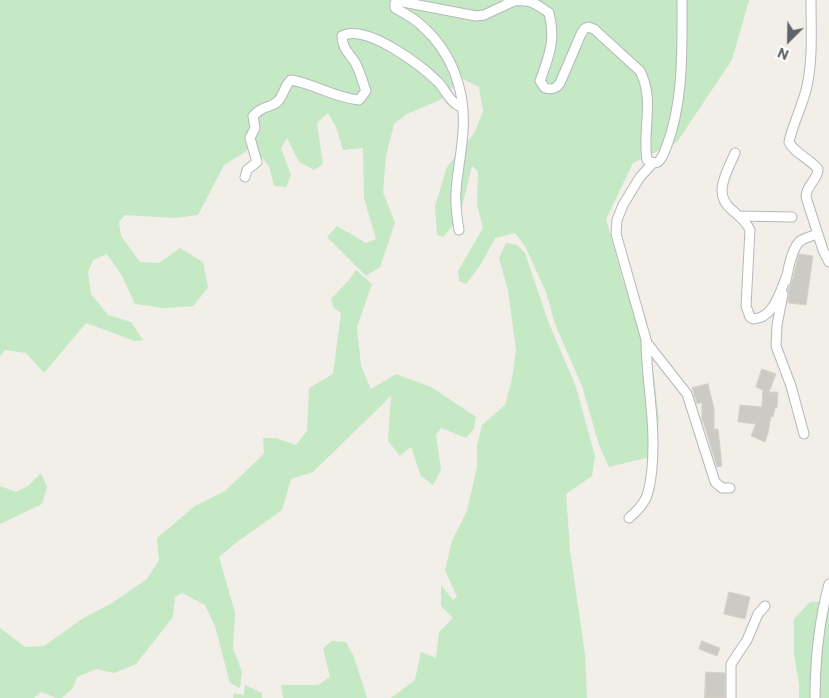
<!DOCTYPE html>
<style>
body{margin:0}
#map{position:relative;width:829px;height:698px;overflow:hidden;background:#f1efe8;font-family:Commissioner,sans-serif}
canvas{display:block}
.north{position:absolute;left:764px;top:15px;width:50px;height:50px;-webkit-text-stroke:4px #fff;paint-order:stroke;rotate:203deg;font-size:14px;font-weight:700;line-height:20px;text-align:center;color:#5f6368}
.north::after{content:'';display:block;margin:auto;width:18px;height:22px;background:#5f6368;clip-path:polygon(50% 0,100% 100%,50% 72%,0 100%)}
</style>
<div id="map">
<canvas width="829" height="698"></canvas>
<div class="north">N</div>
</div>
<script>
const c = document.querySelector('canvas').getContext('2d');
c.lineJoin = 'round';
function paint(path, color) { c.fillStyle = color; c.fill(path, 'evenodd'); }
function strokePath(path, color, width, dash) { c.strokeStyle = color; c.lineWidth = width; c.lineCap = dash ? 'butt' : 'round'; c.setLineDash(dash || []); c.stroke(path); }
paint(new Path2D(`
 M 0,0 L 749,0 L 732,60 L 677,142 L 633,163 L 606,219 L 623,280 L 653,369 L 659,421 L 654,456 L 609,467 L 599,445 L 582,386 L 555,324 L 546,292 L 525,246 L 515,233 L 495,238 L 481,264 L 466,284 L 459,281 L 458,271 L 483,228 L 477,205 L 478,171 L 472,166 L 459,219 L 443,237 L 437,235 L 435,206 L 447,167 L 475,132 L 483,111 L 479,87 L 463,79 L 440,100 L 407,114 L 394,124 L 386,156 L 383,192 L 395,223 L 380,267 L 366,276 L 327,237 L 337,226 L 366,243 L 376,239 L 364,198 L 363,148 L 343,150 L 336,127 L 328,113 L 317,123 L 323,164 L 314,170 L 299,162 L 287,138 L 281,148 L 291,175 L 286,187 L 274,186 L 269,166 L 253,147 L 224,165 L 198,215 L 175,218 L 125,215 L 119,222 L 121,236 L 140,262 L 159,263 L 180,248 L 203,262 L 208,288 L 193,306 L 164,308 L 135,304 L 121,274 L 107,254 L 93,260 L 88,272 L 91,294 L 108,315 L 131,322 L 143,340 L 135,341 L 86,323 L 44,373 L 26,353 L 5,350 L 0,356 Z
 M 506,243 L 517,245 L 525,253 L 548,321 L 576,387 L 595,456 L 592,476 L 566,494 L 570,550 L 585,654 L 587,698 L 391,698 L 415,680 L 421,652 L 436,658 L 439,632 L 453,618 L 441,606 L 441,585 L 453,600 L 457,597 L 445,570 L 452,541 L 467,511 L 477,467 L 477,446 L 482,425 L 505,405 L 512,379 L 516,350 L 508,290 L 499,258 Z
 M 356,270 L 372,284 L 357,327 L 361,366 L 371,389 L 396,374 L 431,387 L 476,417 L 474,429 L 466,438 L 441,428 L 436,435 L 441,470 L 433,485 L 421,476 L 411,447 L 400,456 L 388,441 L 391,396 L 313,472 L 291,479 L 282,510 L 237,542 L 219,557 L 235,613 L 233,648 L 242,672 L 240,688 L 230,683 L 215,626 L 205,605 L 182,593 L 175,597 L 173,617 L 136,664 L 114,673 L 97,669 L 77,677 L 73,688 L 62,698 L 57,698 L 41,692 L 34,698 L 0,698 L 0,628 L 25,647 L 44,646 L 82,619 L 112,603 L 147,579 L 159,560 L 157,538 L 195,506 L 225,491 L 264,454 L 263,438 L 276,438 L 296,445 L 307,431 L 309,388 L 333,374 L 341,313 L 334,308 L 331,299 L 349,280 Z
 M 41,473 L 47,487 L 42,504 L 0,524 L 0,486 L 16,492 L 28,486 Z
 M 829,601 L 829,698 L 799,698 L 799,684 L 794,654 L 794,619 L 810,602 Z
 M 332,641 L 346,642 L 354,657 L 367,698 L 283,698 L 281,685 L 318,685 L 330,677 L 323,648 Z
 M 245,685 L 262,693 L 262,698 L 233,698 L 234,693 L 244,695 Z`), '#c5e8c5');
const building = new Path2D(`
 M 799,254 L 813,256 L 806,305 L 788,303 L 789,295 L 788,290 L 792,282 Z
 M 762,369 L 776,374 L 769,392 L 778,392 L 777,408 L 775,408 L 773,417 L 771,416 L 768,433 L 765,442 L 751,436 L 756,424 L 738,422 L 740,405 L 762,407 L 763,390 L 756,387 Z
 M 708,384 L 714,409 L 714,429 L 718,429 L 722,466 L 717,467 L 704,424 L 702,420 L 702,402 L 697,404 L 692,388 Z
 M 729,592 L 750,597 L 745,619 L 724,614 Z
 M 702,641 L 720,648 L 717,656 L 699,649 Z
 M 706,672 L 725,673 L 725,698 L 705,698 Z`);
paint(building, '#cccac5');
strokePath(building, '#d6d1c6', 1);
const minor = new Path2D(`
 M 508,0 C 514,2 519,0 526,1 C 535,2 542,8 549,13 C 556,40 549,56 540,81 L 545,88 C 552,90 556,89 560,83 L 581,34 L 584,29 L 588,27 L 594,29 L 640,71 C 655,100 642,130 647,160 C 651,162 654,164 658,162 C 662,159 664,153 666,148 C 684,102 682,49 682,0
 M 811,0 C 811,29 813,58 807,86 C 803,105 793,123 789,142 C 793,152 810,159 818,169 C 818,180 806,185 806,197 L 823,250 L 829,262
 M 735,153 C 727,172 712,194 732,210 C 739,216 746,221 750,230 L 746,306 L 750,317 L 753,319 C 774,318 780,292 787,275
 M 653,163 L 640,177 L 623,205 L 617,220 L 616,234 L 647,343 L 687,394 L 715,482 L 722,488 L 730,488
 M 245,177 L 247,170 L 257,162 L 250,138 L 255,128 L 253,116 C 262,105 272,108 278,101 C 284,95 284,86 291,80 C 315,84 335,98 359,100 L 366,91 C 363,83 360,72 356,64 C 349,52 343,51 342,36 C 366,23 422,66 439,83 C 446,91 449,101 459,106 L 462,104
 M 740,216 L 792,217
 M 459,230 C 457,218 455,205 456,192 C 457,172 462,152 463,131 C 466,91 452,52 421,25 C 414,18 404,13 395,8 L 395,3 L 397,1 L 403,2 L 476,16 L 484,15 L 512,2
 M 786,281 C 788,270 791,251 799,242 C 803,238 812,236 818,234
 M 783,294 L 777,325 L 776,346 L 791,386 L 804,434
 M 629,518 C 636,512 642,506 646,498 C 650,489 651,478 652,468 C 656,424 647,386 646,342
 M 731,698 L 731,664 L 747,640 L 758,614 L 765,606
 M 815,698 C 815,660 819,621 829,584`);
strokePath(minor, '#b5b8bc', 11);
strokePath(minor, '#fff', 9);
</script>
